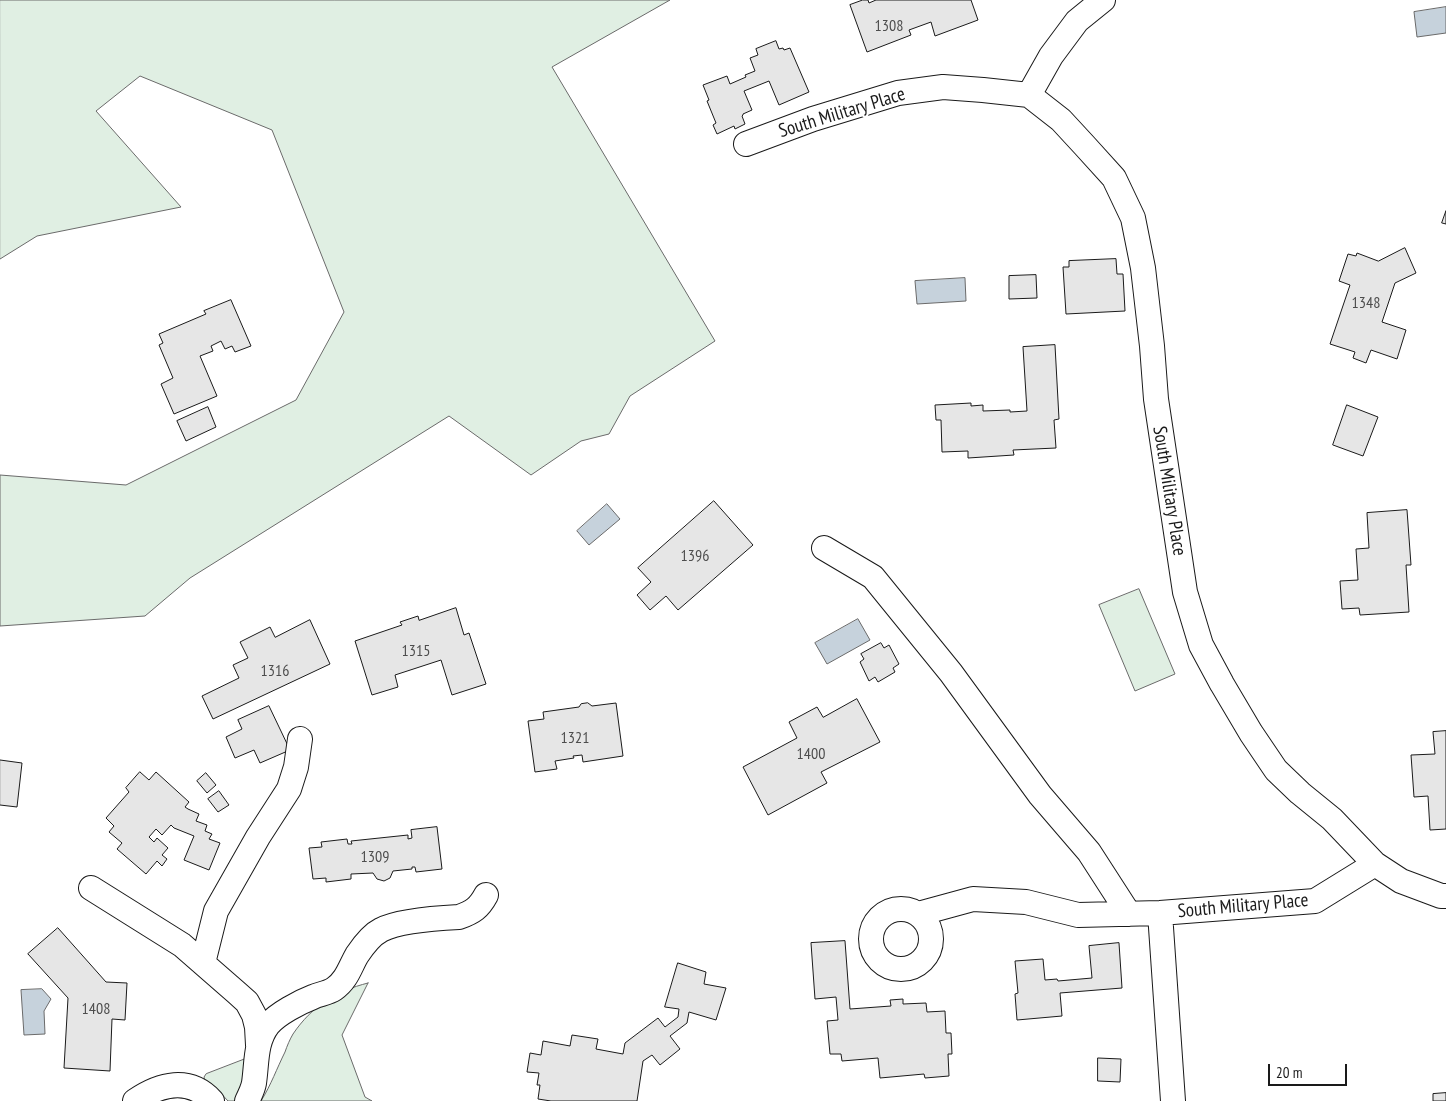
<!DOCTYPE html>
<style>
body{margin:0}
#map{position:relative;width:1446px;height:1101px;overflow:hidden;background:#fff;font-family:"PT Sans Narrow",sans-serif}
canvas{display:block}
.scale{position:absolute;left:1268px;top:1064px;width:79px;height:22px;box-sizing:border-box;border:2px solid #1a1a1a;border-top:0;padding-left:6px;font-size:15px;line-height:18px;white-space:nowrap;color:#1a1a1a;-webkit-text-stroke:4px #fff;paint-order:stroke}
</style>
<div id="map">
<canvas width="1446" height="1101"></canvas>
<div class="scale">20 m</div>
</div>
<script>
const c = document.querySelector('canvas').getContext('2d');
c.lineJoin = 'round';
function paint(path, color) { c.fillStyle = color; c.fill(path, 'evenodd'); }
function strokePath(path, color, width, dash) { c.strokeStyle = color; c.lineWidth = width; c.lineCap = dash ? 'butt' : 'round'; c.setLineDash(dash || []); c.stroke(path); }
function write(font, color, halo, rows, align = 'center') {
  c.font = font + ' "PT Sans Narrow",sans-serif'; c.lineWidth = 4; c.setLineDash([]); c.textBaseline = 'middle'; c.strokeStyle = halo; c.fillStyle = color; for (const [text, x, y, turn = 0] of rows) {
    c.save(); c.translate(x, y); c.rotate((+turn || 0) * Math.PI / 180); c.textAlign = isNaN(turn) ? turn : align; if (halo) c.strokeText(text, 0, 0); c.fillText(text, 0, 0); c.restore();
  }
}
const green = new Path2D(`
 M 0,0 L 670,0 L 552,67 L 715,341 L 630,396 L 609,434 L 581,441 L 531,475 L 449,416 L 190,578 L 145,616 L 0,626 L 0,475 L 126,485 L 296,400 L 344,312 L 272,130 L 140,76 L 96,111 L 181,207 L 37,236 L 0,259 Z
 M 1139,589 L 1175,674 L 1135,691 L 1099,605 Z
 M 368,983 L 342,1035 L 365,1097 L 372,1101 L 261,1101 C 271,1085 277,1068 285,1052 C 287,1046 290,1039 293,1034 C 312,1006 336,991 368,983 Z
 M 253,1056 L 243,1101 L 228,1101 L 215,1087 L 205,1081 L 204,1077 L 206,1074 Z`);
paint(green, '#e0efe3');
strokePath(green, '#6a6a6a', 1);
const water = new Path2D(`
 M 1446,7 L 1446,33 L 1417,37 L 1414,12 Z
 M 965,278 L 966,301 L 917,304 L 915,281 Z
 M 607,504 L 620,519 L 589,545 L 577,531 Z
 M 858,619 L 870,640 L 827,664 L 815,643 Z
 M 42,989 L 51,999 L 44,1011 L 45,1034 L 24,1035 L 21,990 Z`);
paint(water, '#c6d2dc');
strokePath(water, '#6a6a6a', 1);
const building = new Path2D(`
 M 863,0 L 868,0 L 869,3 L 876,0 L 971,0 L 978,20 L 935,36 L 931,22 L 909,30 L 911,35 L 867,52 L 850,5 Z
 M 776,41 L 779,49 L 783,48 L 784,50 L 790,48 L 809,92 L 779,105 L 769,81 L 744,91 L 752,110 L 743,114 L 743,115 L 742,116 L 745,124 L 735,129 L 734,126 L 717,134 L 713,125 L 716,123 L 707,101 L 709,100 L 703,85 L 727,76 L 730,84 L 746,77 L 745,75 L 755,71 L 750,58 L 758,55 L 756,49 Z
 M 1446,211 L 1446,224 L 1442,223 Z
 M 1405,248 L 1416,273 L 1395,283 L 1382,322 L 1406,330 L 1397,359 L 1371,350 L 1366,363 L 1353,358 L 1355,352 L 1330,344 L 1350,285 L 1339,281 L 1348,254 L 1356,256 L 1357,253 L 1378,261 Z
 M 1116,259 L 1117,274 L 1123,274 L 1125,311 L 1066,314 L 1063,267 L 1069,267 L 1069,261 Z
 M 1036,275 L 1037,298 L 1009,299 L 1009,276 Z
 M 231,300 L 251,346 L 235,352 L 232,346 L 225,349 L 221,341 L 211,346 L 213,351 L 200,356 L 217,396 L 174,414 L 161,384 L 173,378 L 159,345 L 163,343 L 159,334 L 206,314 L 204,311 Z
 M 1055,345 L 1059,419 L 1054,420 L 1056,448 L 1013,450 L 1014,455 L 968,458 L 968,451 L 942,452 L 941,420 L 936,420 L 935,405 L 971,403 L 971,406 L 983,405 L 983,411 L 1010,410 L 1010,412 L 1027,411 L 1023,347 Z
 M 1347,405 L 1378,417 L 1363,456 L 1333,445 Z
 M 208,407 L 216,427 L 186,441 L 177,421 Z
 M 714,501 L 753,545 L 678,610 L 666,596 L 650,610 L 637,595 L 651,582 L 638,568 Z
 M 1407,510 L 1411,565 L 1406,565 L 1409,612 L 1360,615 L 1359,608 L 1342,609 L 1340,581 L 1358,580 L 1356,549 L 1369,548 L 1367,513 Z
 M 456,608 L 464,635 L 469,633 L 486,684 L 452,695 L 441,660 L 395,675 L 398,687 L 372,695 L 355,641 L 402,625 L 400,622 L 418,616 L 419,620 Z
 M 310,620 L 330,664 L 213,719 L 202,696 L 239,678 L 233,665 L 248,658 L 240,642 L 270,627 L 275,637 Z
 M 881,643 L 884,648 L 889,645 L 899,664 L 893,668 L 895,672 L 878,682 L 875,677 L 869,681 L 860,662 L 864,659 L 861,654 Z
 M 857,699 L 880,742 L 821,772 L 827,783 L 768,815 L 743,767 L 797,738 L 789,722 L 817,707 L 823,717 Z
 M 588,703 L 592,706 L 616,703 L 623,756 L 583,762 L 582,755 L 573,756 L 574,758 L 555,761 L 557,769 L 535,772 L 528,721 L 544,719 L 543,712 L 579,707 L 581,704 Z
 M 269,706 L 290,750 L 260,763 L 254,750 L 235,758 L 226,737 L 242,729 L 238,720 Z
 M 1446,731 L 1446,829 L 1430,830 L 1428,796 L 1414,797 L 1411,755 L 1435,754 L 1433,732 Z
 M 0,760 L 22,763 L 17,807 L 0,805 Z
 M 140,772 L 149,780 L 156,772 L 189,802 L 185,807 L 188,809 L 199,814 L 196,821 L 207,825 L 205,831 L 212,834 L 209,839 L 220,843 L 209,870 L 184,860 L 194,836 L 174,828 L 171,825 L 162,835 L 156,829 L 149,837 L 154,842 L 157,838 L 168,848 L 162,855 L 167,859 L 162,866 L 157,861 L 146,874 L 117,849 L 122,843 L 109,832 L 114,826 L 106,818 L 129,792 L 126,788 Z
 M 206,773 L 216,785 L 207,793 L 197,781 Z
 M 219,791 L 229,805 L 218,812 L 208,799 Z
 M 437,827 L 442,869 L 416,872 L 415,867 L 412,867 L 412,869 L 393,871 L 390,878 L 384,881 L 377,879 L 373,873 L 351,874 L 351,879 L 326,882 L 326,878 L 313,879 L 309,848 L 322,847 L 321,842 L 347,839 L 348,844 L 352,844 L 351,841 L 408,835 L 408,839 L 412,838 L 411,830 Z
 M 58,928 L 106,982 L 127,983 L 125,1020 L 112,1019 L 110,1071 L 64,1068 L 68,998 L 28,954 Z
 M 845,941 L 850,1009 L 891,1006 L 890,1000 L 903,999 L 903,1004 L 926,1003 L 927,1012 L 945,1011 L 946,1033 L 951,1033 L 952,1054 L 948,1054 L 949,1076 L 925,1078 L 924,1074 L 880,1078 L 878,1058 L 842,1061 L 841,1054 L 830,1054 L 827,1021 L 838,1020 L 836,997 L 815,999 L 811,943 Z
 M 1119,943 L 1122,988 L 1060,993 L 1062,1016 L 1017,1020 L 1015,994 L 1018,993 L 1015,961 L 1043,959 L 1045,980 L 1057,979 L 1058,981 L 1092,978 L 1089,946 Z
 M 678,963 L 706,972 L 704,984 L 726,988 L 716,1020 L 689,1012 L 687,1023 L 670,1036 L 680,1049 L 660,1065 L 652,1055 L 643,1061 L 637,1101 L 551,1101 L 538,1099 L 540,1085 L 537,1085 L 539,1073 L 527,1072 L 530,1053 L 541,1055 L 543,1041 L 570,1046 L 572,1035 L 598,1039 L 596,1049 L 623,1054 L 625,1043 L 658,1018 L 665,1027 L 678,1017 L 679,1009 L 665,1007 Z
 M 1098,1058 L 1121,1059 L 1120,1082 L 1098,1081 Z
 M 1446,1093 L 1446,1101 L 1433,1101 L 1433,1094 Z`);
paint(building, '#e6e6e6');
strokePath(building, '#1a1a1a', 1);
const minor = new Path2D(`
 M 1029,95 L 1051,56 L 1077,21 L 1103,0
 M 746,144 L 813,119 L 898,93 L 943,87 L 983,90 L 1029,95 L 1061,120 L 1085,146 L 1114,178 L 1133,218 L 1143,268 L 1152,346 L 1156,399 L 1185,592 L 1201,645 L 1222,684 L 1251,733 L 1276,770 L 1300,793 L 1332,819 L 1375,864 L 1401,881 L 1441,896 L 1446,896
 M 824,548 L 873,577 L 951,673 L 1040,795 L 1089,852 L 1129,914
 M 91,888 L 182,945 L 237,993 L 247,1002 L 254,1015 L 257,1027 L 258,1045
 M871 939a30 30 0 1 1 60 0a30 30 0 1 1-60 0Z
 M 1160,913 L 1173,1101
 M 918,914 L 973,899 L 1026,902 L 1078,915 L 1160,913 L 1315,901 L 1375,864
 M 203,963 L 216,911 L 258,837 L 289,789 L 296,767 L 300,739
 M 135,1101 C 160,1084 189,1076 212,1101
 M 247,1101 C 250,1095 253,1089 254,1083 C 257,1063 255,1042 268,1025 C 277,1014 300,1002 313,997 C 320,994 328,993 334,989 C 347,980 350,967 357,955 C 363,946 371,935 381,930 C 398,921 439,918 459,917 C 473,912 479,908 486,895`);
strokePath(minor, '#1a1a1a', 26);
strokePath(minor, '#fff', 24);
write('16px', '#4d4d4d', null, [
 ["1308",889,26],
 ["1348",1366,303],
 ["1396",695,556],
 ["1315",416,651],
 ["1316",275,671],
 ["1321",575,738],
 ["1400",811,754],
 ["1309",375,857],
 ["1408",96,1009]
]);
write('19px', '#1a1a1a', '#fff', [
 ["South Military Place",842,113,-17],
 ["South Military Place",1169,491,81],
 ["South Military Place",1243,906,-5]
]);
</script>
